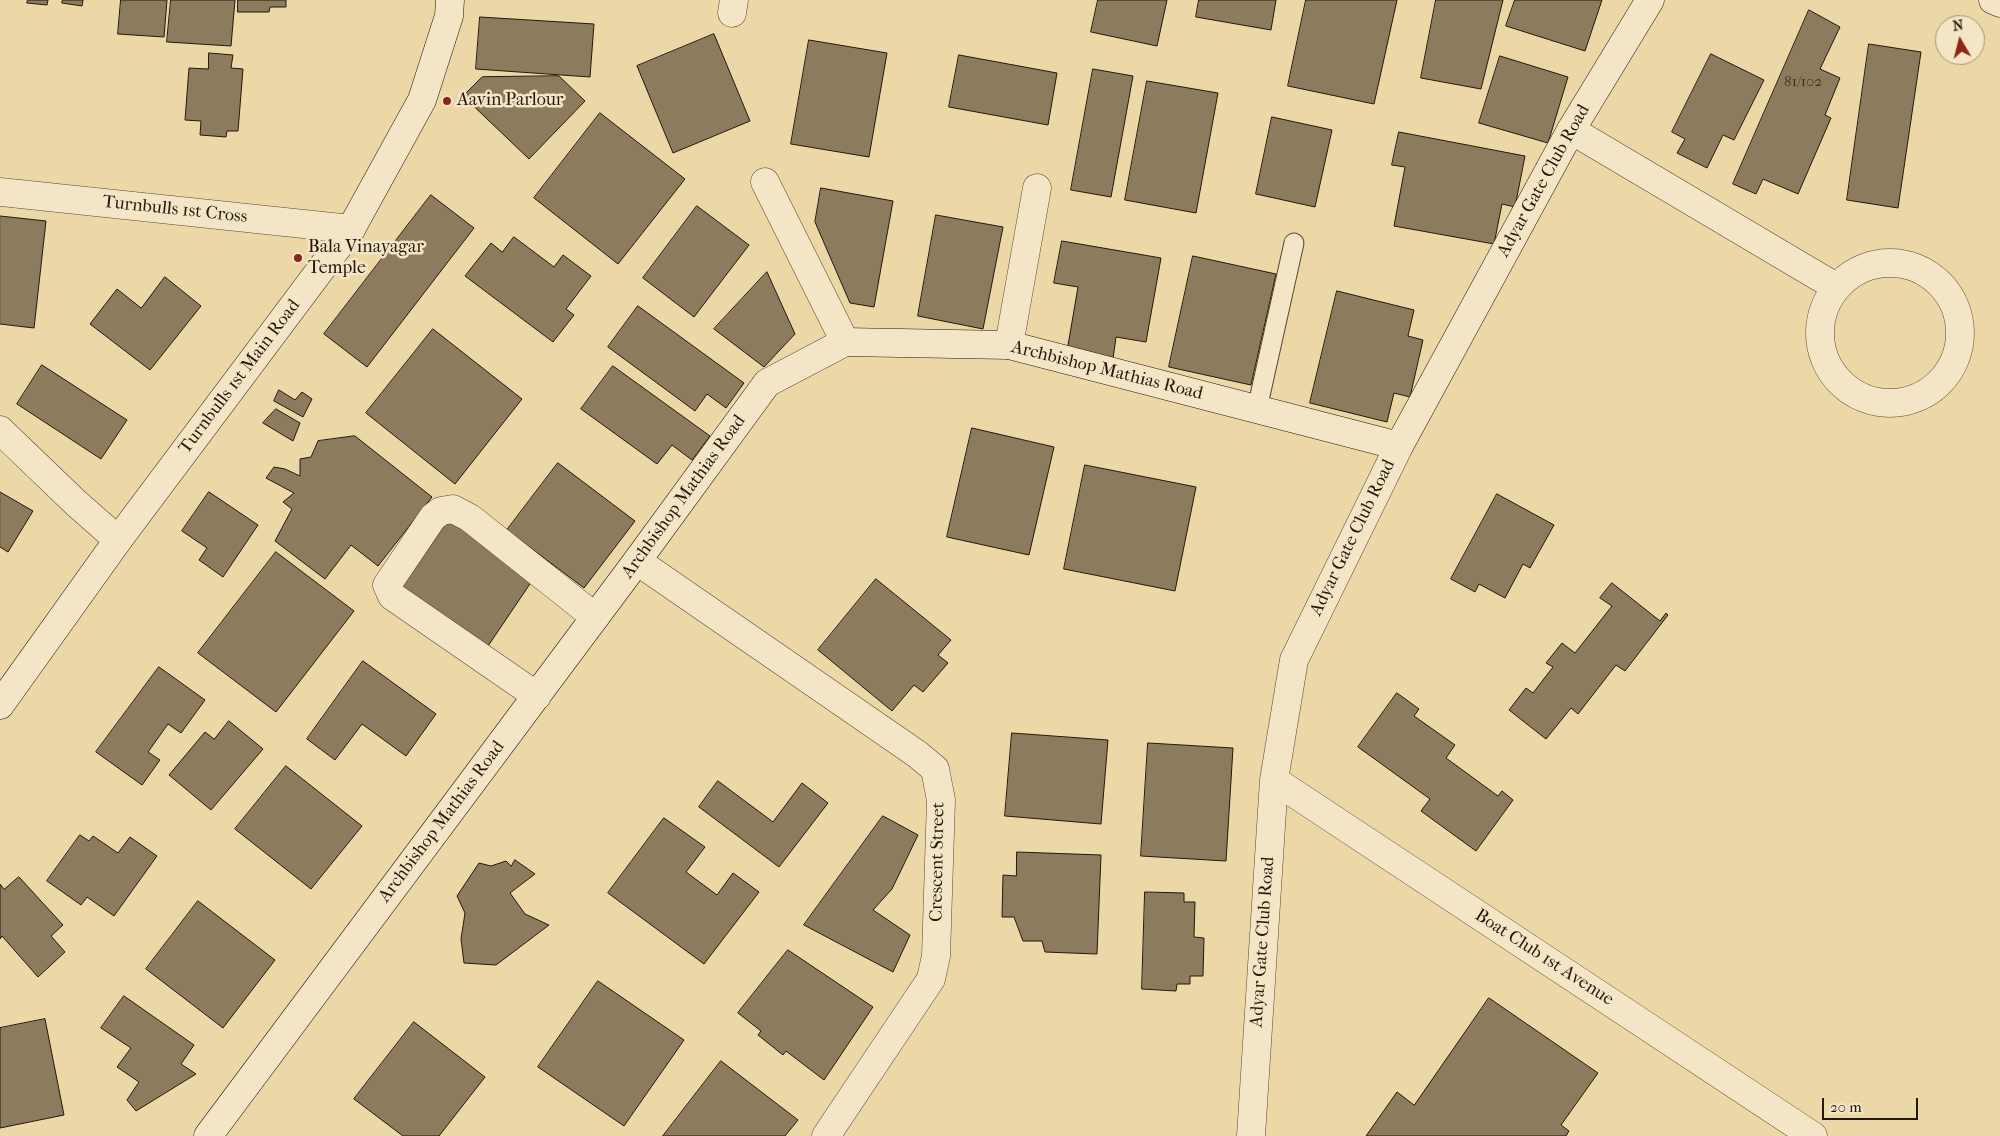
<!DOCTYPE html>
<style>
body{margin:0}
#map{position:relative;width:2000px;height:1136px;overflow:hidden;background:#ecd7a7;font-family:"IM FELL French Canon",serif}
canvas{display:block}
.north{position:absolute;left:1935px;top:15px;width:50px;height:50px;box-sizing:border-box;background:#f3e5c6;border:1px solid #a0937c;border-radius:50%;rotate:352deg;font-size:14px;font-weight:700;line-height:20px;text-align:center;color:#23180c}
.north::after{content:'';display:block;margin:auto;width:18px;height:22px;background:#8f2418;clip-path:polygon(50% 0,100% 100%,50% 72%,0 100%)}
.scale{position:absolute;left:1822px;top:1098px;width:96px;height:22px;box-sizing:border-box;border:2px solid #23180c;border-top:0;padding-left:6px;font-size:15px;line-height:18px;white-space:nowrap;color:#23180c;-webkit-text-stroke:4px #f3e5c6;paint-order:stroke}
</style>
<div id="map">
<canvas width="2000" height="1136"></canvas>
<div class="north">N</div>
<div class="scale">20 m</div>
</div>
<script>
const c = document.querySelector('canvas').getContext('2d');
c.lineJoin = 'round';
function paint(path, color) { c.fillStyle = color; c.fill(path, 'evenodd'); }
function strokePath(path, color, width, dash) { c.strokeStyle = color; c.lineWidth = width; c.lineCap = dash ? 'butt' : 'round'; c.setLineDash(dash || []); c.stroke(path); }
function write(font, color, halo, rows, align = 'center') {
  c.font = font + ' "IM FELL French Canon",serif'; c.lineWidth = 5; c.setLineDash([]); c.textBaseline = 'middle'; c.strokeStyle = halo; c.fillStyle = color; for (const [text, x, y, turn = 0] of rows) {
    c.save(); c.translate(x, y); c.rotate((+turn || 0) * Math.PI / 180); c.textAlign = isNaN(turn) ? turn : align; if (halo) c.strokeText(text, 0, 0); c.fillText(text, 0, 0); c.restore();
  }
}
const building = new Path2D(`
 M 28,0 L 48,0 L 47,5 L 27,3 Z
 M 63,0 L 83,0 L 82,6 L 62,3 Z
 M 121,0 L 167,0 L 164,37 L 118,34 Z
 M 171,0 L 235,0 L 231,46 L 167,42 Z
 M 238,0 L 286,0 L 286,7 L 270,7 L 269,12 L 238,12 Z
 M 1098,0 L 1167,0 L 1157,46 L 1091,32 Z
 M 1199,0 L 1276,0 L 1271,30 L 1196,17 Z
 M 1306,0 L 1397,0 L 1374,104 L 1288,86 Z
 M 1436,0 L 1503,0 L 1481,89 L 1421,78 Z
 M 1515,0 L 1602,0 L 1585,51 L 1506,26 Z
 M 1809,10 L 1840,27 L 1820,69 L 1840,78 L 1825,115 L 1831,118 L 1798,194 L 1763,179 L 1756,194 L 1733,184 Z
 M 480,17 L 594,24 L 590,77 L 476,69 Z
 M 714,34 L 750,121 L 673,153 L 637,66 Z
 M 809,40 L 887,53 L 869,157 L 791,144 Z
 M 1869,44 L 1921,52 L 1898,208 L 1847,200 Z
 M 209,53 L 233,55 L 231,68 L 243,69 L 238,131 L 227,131 L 226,137 L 200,135 L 201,121 L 185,120 L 189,68 L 208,69 Z
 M 1711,54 L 1764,80 L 1734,140 L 1723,135 L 1707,168 L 1677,153 L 1685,139 L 1672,132 Z
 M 959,55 L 1057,73 L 1048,125 L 949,107 Z
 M 1500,56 L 1568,77 L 1548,143 L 1479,123 Z
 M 1093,69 L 1133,76 L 1111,197 L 1071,190 Z
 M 559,76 L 585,101 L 529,159 L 463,96 L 482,77 Z
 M 1147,81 L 1218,93 L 1196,213 L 1125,200 Z
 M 600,113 L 685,179 L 618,264 L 534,198 Z
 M 1272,117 L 1332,130 L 1315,207 L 1256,194 Z
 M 1399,132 L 1525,156 L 1515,207 L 1502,204 L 1494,244 L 1394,226 L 1405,167 L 1392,165 Z
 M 821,188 L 893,201 L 874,307 L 850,303 L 815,222 Z
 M 431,195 L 474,228 L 367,367 L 324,334 Z
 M 697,206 L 749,245 L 694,317 L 643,278 Z
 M 936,215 L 1003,227 L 983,329 L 918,316 Z
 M 0,216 L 46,221 L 34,328 L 0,324 Z
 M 514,237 L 554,267 L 563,255 L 591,276 L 566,309 L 574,315 L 553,342 L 465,276 L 491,243 L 502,252 Z
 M 1062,241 L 1161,258 L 1146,342 L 1116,337 L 1113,359 L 1067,351 L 1078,287 L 1054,283 Z
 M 1193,256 L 1276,274 L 1251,385 L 1169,367 Z
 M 767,272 L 795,334 L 764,367 L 714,329 Z
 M 165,277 L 201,306 L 150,370 L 90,324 L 117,289 L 141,308 Z
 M 1337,291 L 1414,310 L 1408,336 L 1423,340 L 1410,397 L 1394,393 L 1387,422 L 1310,403 Z
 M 638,306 L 744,383 L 726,408 L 707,394 L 695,411 L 608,347 Z
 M 433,329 L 522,399 L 455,484 L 366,413 Z
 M 42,365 L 127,420 L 101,459 L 17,404 Z
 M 613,366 L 710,436 L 692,460 L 672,445 L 657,464 L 581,409 Z
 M 279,390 L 295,400 L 302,392 L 312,399 L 303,417 L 274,401 Z
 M 276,409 L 300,423 L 293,441 L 263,423 Z
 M 972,428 L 1054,447 L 1029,555 L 947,537 Z
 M 355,436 L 432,497 L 378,566 L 351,545 L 325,579 L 275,541 L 292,509 L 283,502 L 294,493 L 266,478 L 274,467 L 285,469 L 300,476 L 300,459 L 311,457 L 318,441 Z
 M 558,463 L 635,521 L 584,588 L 507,530 Z
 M 1085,465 L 1196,487 L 1175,591 L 1064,569 Z
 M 0,492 L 33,511 L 8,552 L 0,547 Z
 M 209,492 L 258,525 L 223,577 L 199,560 L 207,548 L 182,531 Z
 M 1497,494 L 1554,525 L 1530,568 L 1523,564 L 1505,598 L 1479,584 L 1475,592 L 1451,579 Z
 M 450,518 L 536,575 L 486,649 L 400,591 Z
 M 276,552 L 354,611 L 276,712 L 198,653 Z
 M 876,579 L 951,640 L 938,655 L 948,663 L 923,692 L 914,685 L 892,711 L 818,650 Z
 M 1612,583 L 1660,621 L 1666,613 L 1668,615 L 1625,671 L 1616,665 L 1578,714 L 1571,708 L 1546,739 L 1509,710 L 1526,688 L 1533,693 L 1553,667 L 1546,663 L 1562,643 L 1575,653 L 1612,606 L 1600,598 Z
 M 363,661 L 436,714 L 406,756 L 362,724 L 335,760 L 307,739 Z
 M 159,667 L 205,700 L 181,733 L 168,724 L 148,752 L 160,760 L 142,785 L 96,752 Z
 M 1397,693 L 1419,709 L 1414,716 L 1455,745 L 1446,758 L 1498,796 L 1502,791 L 1513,800 L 1476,851 L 1421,811 L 1430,799 L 1358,747 Z
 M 229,721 L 263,749 L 211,810 L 169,775 L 205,732 L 214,739 Z
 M 1012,733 L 1108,740 L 1101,824 L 1005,816 Z
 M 1148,743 L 1233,748 L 1226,861 L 1141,856 Z
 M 286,766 L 362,826 L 311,889 L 235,829 Z
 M 718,781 L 773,822 L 802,783 L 828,803 L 779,867 L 699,807 Z
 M 883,816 L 918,835 L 892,889 L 873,910 L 910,935 L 893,972 L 804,925 Z
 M 664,818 L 705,847 L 686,872 L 717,895 L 733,873 L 759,892 L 704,964 L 608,893 Z
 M 80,835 L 89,841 L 93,836 L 118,853 L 130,837 L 157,856 L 114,916 L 87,897 L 81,905 L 47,881 Z
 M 1017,852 L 1101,855 L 1097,954 L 1045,952 L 1042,941 L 1023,941 L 1014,917 L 1002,917 L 1003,875 L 1016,876 Z
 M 515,860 L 535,874 L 510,893 L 525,914 L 549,925 L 496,965 L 464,963 L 461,939 L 465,913 L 457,896 L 479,863 L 491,866 L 506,861 L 511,866 Z
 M 19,877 L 63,925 L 51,936 L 65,952 L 38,977 L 2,936 L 0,939 L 0,884 L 4,889 Z
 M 1145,892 L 1184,893 L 1184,902 L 1195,902 L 1194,937 L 1204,938 L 1203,976 L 1190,976 L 1190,984 L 1177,984 L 1176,991 L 1142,989 Z
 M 198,901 L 275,960 L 223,1028 L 146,969 Z
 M 788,950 L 873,1007 L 824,1080 L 786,1051 L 783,1055 L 758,1035 L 761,1031 L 738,1013 Z
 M 598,981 L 684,1040 L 624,1126 L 538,1067 Z
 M 124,996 L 194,1045 L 181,1064 L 196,1074 L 136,1111 L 127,1100 L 139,1082 L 117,1067 L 131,1048 L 101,1028 Z
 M 1489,998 L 1598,1073 L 1561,1125 L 1569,1131 L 1566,1136 L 1366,1136 L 1397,1092 L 1414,1105 Z
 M 45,1019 L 64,1115 L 0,1128 L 0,1028 Z
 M 414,1022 L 485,1077 L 439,1136 L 403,1136 L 354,1099 Z
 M 721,1061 L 798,1120 L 785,1136 L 663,1136 Z`);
paint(building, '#8c7b5d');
strokePath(building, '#23180c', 1);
const lane = new Path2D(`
 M 1257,409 L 1294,243`);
const street = new Path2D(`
 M 732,13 L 734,0
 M 1571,130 L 1836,287
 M 765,182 L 845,342
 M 0,192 L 351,229
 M1820 333a70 70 0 1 1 140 0a70 70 0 1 1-140 0Z
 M 1009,345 L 1037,188
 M 0,430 L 76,503 L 118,540
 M 637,561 L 917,754 L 935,769 L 941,800 L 936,956 L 931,979 L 826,1136
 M 537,696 L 392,596 L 387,585 L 433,517 L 441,511 L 453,509 L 470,518 L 595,617
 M 1274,780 L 1813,1136
 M 1251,1136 L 1274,780 L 1294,660 L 1399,446`);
const secondary = new Path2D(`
 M 1993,0 L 2000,3
 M 0,705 L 118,540 L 351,229 L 422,100 L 449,16 L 450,0
 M 208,1136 L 637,561 L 767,383 L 845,342 L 1009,345 L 1399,446 L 1571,130 L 1650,0`);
strokePath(lane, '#554833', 21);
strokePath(street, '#554833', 29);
strokePath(secondary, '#23180c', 29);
strokePath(lane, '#f3e5c6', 19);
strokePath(street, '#f3e5c6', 28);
strokePath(secondary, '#f3e5c6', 28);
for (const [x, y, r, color] of [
 [447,101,5,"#8f2418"],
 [298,258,5,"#8f2418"]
]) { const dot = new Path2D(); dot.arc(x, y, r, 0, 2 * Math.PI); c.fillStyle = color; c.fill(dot); strokePath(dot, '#f3e5c6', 2); }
write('15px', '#3d3120', null, [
 ["81/102",1803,82]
]);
write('18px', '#23180c', '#f3e5c6', [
 ["Aavin Parlour",457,101],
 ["Bala Vinayagar",308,248],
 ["Temple",308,269]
], 'left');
write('18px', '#23180c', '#f3e5c6', [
 ["Adyar Gate Club Road",1544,181,-61],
 ["Turnbulls 1st Cross",175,210,6],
 ["Archbishop Mathias Road",1107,371,14],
 ["Turnbulls 1st Main Road",240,377,-53],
 ["Archbishop Mathias Road",684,497,-54],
 ["Adyar Gate Club Road",1353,538,-64],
 ["Archbishop Mathias Road",442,822,-53],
 ["Crescent Street",938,862,-89],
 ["Adyar Gate Club Road",1263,942,-86],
 ["Boat Club 1st Avenue",1544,958,33]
]);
</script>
